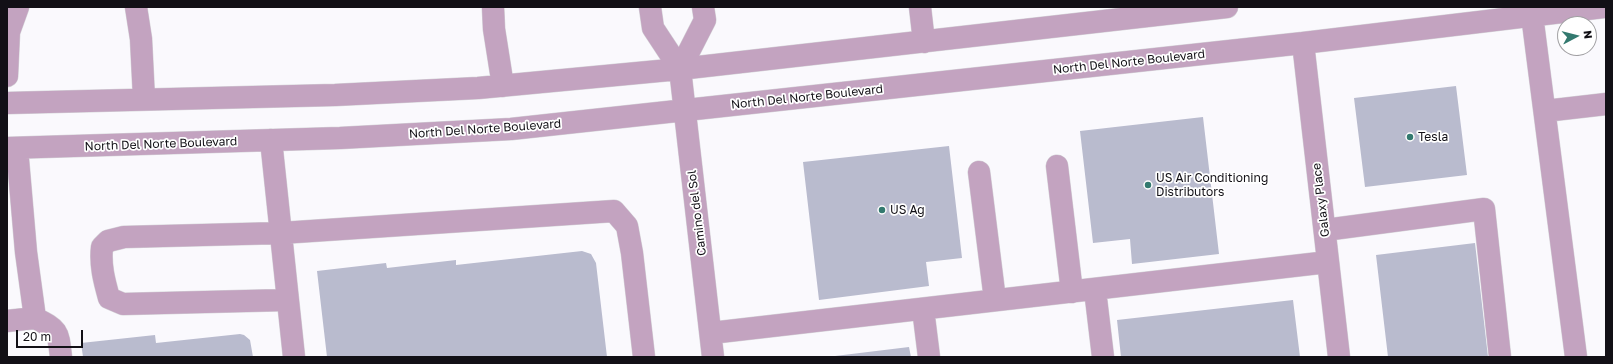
<!DOCTYPE html>
<style>
body{margin:0}
#map{position:relative;width:1613px;height:364px;overflow:hidden;background:#faf9fd;font-family:"Golos Text",sans-serif}
canvas{display:block}
.frame{position:absolute;inset:0;border:8px solid #121016;pointer-events:none}
.north{position:absolute;left:1557px;top:16px;width:40px;height:40px;box-sizing:border-box;background:#fff;border:1px solid #a09fa2;border-radius:50%;rotate:83deg;font-size:11px;font-weight:700;line-height:16px;text-align:center;color:#121016}
.north::after{content:'';display:block;margin:auto;width:14px;height:18px;background:#33796f;clip-path:polygon(50% 0,100% 100%,50% 72%,0 100%)}
.scale{position:absolute;left:16px;top:330px;width:67px;height:18px;box-sizing:border-box;border:2px solid #121016;border-top:0;padding-left:5px;font-size:12px;line-height:14px;white-space:nowrap;color:#121016;-webkit-text-stroke:3px #fff;paint-order:stroke}
</style>
<div id="map">
<canvas width="1613" height="364"></canvas>
<div class="frame"></div>
<div class="north">N</div>
<div class="scale">20 m</div>
</div>
<script>
const c = document.querySelector('canvas').getContext('2d');
c.lineJoin = 'round';
function paint(path, color) { c.fillStyle = color; c.fill(path, 'evenodd'); }
function strokePath(path, color, width, dash) { c.strokeStyle = color; c.lineWidth = width; c.lineCap = dash ? 'butt' : 'round'; c.setLineDash(dash || []); c.stroke(path); }
function write(font, color, halo, rows, align = 'center') {
  c.font = font + ' "Golos Text",sans-serif'; c.lineWidth = 3.5; c.setLineDash([]); c.textBaseline = 'middle'; c.strokeStyle = halo; c.fillStyle = color; for (const [text, x, y, turn = 0] of rows) {
    c.save(); c.translate(x, y); c.rotate((+turn || 0) * Math.PI / 180); c.textAlign = isNaN(turn) ? turn : align; if (halo) c.strokeText(text, 0, 0); c.fillText(text, 0, 0); c.restore();
  }
}
paint(new Path2D(`
 M 1456,86 L 1467,175 L 1365,187 L 1354,98 Z
 M 1203,117 L 1219,254 L 1132,264 L 1130,239 L 1093,243 L 1080,131 Z
 M 949,146 L 962,258 L 926,262 L 929,286 L 819,300 L 803,162 Z
 M 1475,243 L 1488,357 L 1388,357 L 1376,255 Z
 M 582,251 L 591,254 L 596,263 L 607,357 L 327,357 L 317,271 L 386,263 L 387,268 L 456,260 L 456,265 Z
 M 1293,300 L 1300,357 L 1121,357 L 1117,320 Z
 M 240,334 L 244,335 L 250,340 L 253,357 L 83,357 L 81,343 L 155,335 L 156,343 Z
 M 909,347 L 911,357 L 835,357 L 835,356 Z`), '#b9bbce');
const minor = new Path2D(`
 M 136,7 L 141,39 L 144,99
 M 493,7 L 494,29 L 503,86
 M 650,7 L 653,28 L 680,69 L 713,357
 M 920,7 L 924,42
 M 1532,15 L 1576,357
 M 1303,43 L 1339,357
 M 680,69 L 705,20 L 703,7
 M 7,76 L 9,32 L 18,7
 M 7,103 L 335,95 L 478,88 L 680,69 L 1227,7
 M 1545,111 L 1606,104
 M 271,140 L 294,357
 M 7,148 L 340,138 L 511,129 L 1303,43 L 1604,7
 M 17,148 L 26,252 L 35,318 C 59,330 58,331 61,357
 M 1057,166 L 1072,292
 M 979,172 L 995,300
 M 1325,230 L 1484,209 L 1500,357
 M 1095,290 L 1103,357
 M 287,300 L 123,304 L 109,298 C 104,280 100,265 102,247 L 108,241 L 124,237 L 281,233 L 614,211 L 627,226 L 632,253 L 644,357
 M 923,309 L 929,357
 M 7,321 L 35,318
 M 711,333 L 1328,262`);
strokePath(minor, '#d5d4d8', 23);
strokePath(minor, '#c3a3c0', 22);
for (const [x, y, r, color] of [
 [1410,137,4,"#33796f"],
 [1148,185,4,"#33796f"],
 [882,210,4,"#33796f"]
]) { const dot = new Path2D(); dot.arc(x, y, r, 0, 2 * Math.PI); c.fillStyle = color; c.fill(dot); strokePath(dot, '#fff', 1.5); }
write('12px', '#121016', '#fff', [
 ["North Del Norte Boulevard",1129,62,-6],
 ["North Del Norte Boulevard",807,97,-6],
 ["North Del Norte Boulevard",485,129,-4],
 ["North Del Norte Boulevard",161,144,-2],
 ["Galaxy Place",1321,200,-97],
 ["Camino del Sol",697,213,-97]
]);
write('12px', '#121016', '#fff', [
 ["Tesla",1418,137],
 ["US Air Conditioning",1156,178],
 ["Distributors",1156,192],
 ["US Ag",890,210]
], 'left');
</script>
